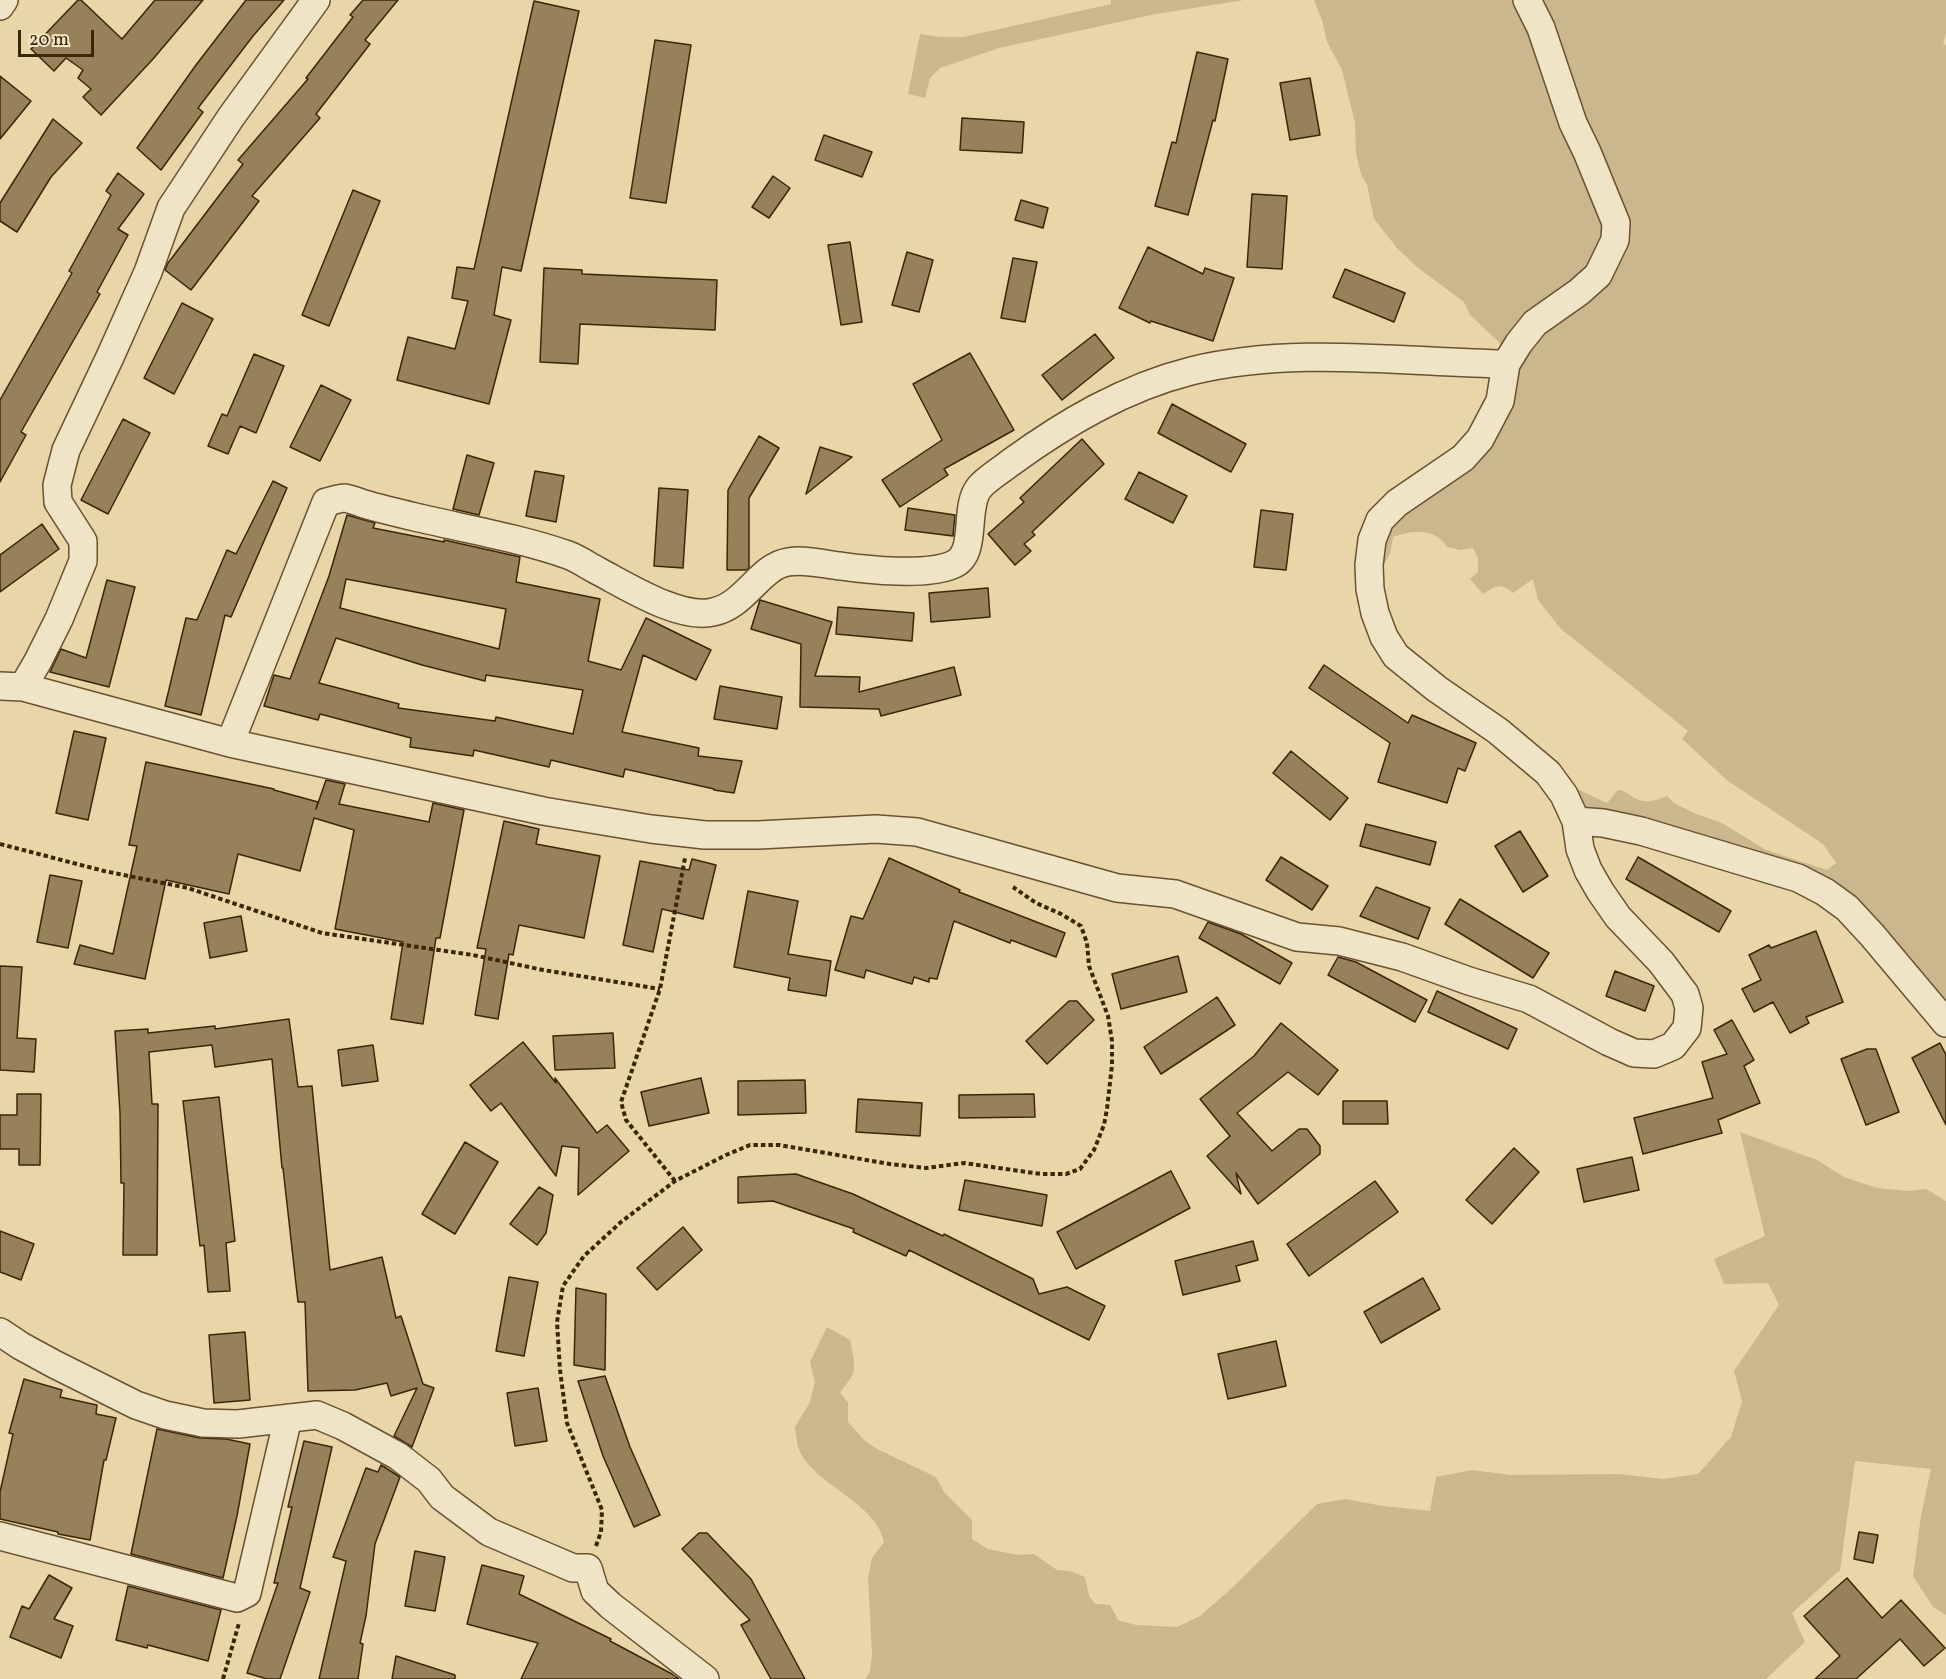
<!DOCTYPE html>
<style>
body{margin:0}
#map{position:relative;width:1946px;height:1679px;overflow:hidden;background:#e8d5a8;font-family:Vollkorn,serif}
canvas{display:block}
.scale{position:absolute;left:18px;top:30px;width:76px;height:27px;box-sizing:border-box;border:3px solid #3d2608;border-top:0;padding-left:8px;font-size:18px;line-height:21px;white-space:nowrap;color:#3d2608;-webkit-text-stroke:4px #f0e4c6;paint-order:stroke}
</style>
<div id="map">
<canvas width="1946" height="1679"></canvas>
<div class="scale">20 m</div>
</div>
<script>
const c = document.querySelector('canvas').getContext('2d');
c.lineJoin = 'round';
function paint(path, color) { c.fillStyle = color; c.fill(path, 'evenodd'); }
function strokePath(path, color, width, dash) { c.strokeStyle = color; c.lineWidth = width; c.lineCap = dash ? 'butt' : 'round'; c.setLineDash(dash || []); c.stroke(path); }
paint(new Path2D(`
 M 1111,0 L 1244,0 L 1156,14 L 999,48 L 940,68 L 930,78 L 925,98 L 908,94 L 920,34 L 940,37 L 963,37 L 1111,4 Z
 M 1314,0 L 1514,0 L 1529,27 L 1607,225 L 1600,257 L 1503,346 L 1470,315 L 1464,302 L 1417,267 L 1397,248 L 1374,219 L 1367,185 L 1361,174 L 1356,153 L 1355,123 L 1342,70 L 1327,42 L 1322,20 Z
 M 1531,0 L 1946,0 L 1946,32 L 1943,44 L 1946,45 L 1946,1012 L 1851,903 L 1586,812 L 1571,786 L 1607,803 L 1618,790 C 1626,790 1629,796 1637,799 C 1646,804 1658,800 1667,796 L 1674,803 L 1696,814 L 1722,823 L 1766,850 L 1827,870 L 1836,863 L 1823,844 L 1728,781 L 1682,739 L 1688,731 L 1561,629 L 1538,600 L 1533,579 L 1513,593 C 1500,582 1496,586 1483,594 L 1470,579 L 1478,572 L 1478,558 L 1473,548 L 1460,550 L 1447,547 C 1437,528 1410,530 1393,537 L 1390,554 L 1380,571 L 1388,531 L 1400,515 L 1451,479 L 1512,364 L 1619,247 Z
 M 1740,1132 L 1817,1160 L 1844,1177 L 1877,1188 L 1908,1191 L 1926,1189 L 1946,1201 L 1946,1615 L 1933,1607 L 1913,1576 L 1921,1516 L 1931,1469 L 1855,1461 L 1840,1570 L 1792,1613 L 1805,1642 L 1766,1679 L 865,1679 L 870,1672 L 872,1653 L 868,1577 L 872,1558 L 884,1542 C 876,1502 814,1485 799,1450 C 797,1444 796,1434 795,1427 L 810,1402 L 815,1382 L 810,1362 L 827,1327 L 850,1340 C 855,1367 859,1370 840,1392 L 848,1403 L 848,1422 L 865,1441 L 877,1449 L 936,1477 L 944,1492 L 972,1520 L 972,1539 L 988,1549 L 1018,1555 L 1034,1554 L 1057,1570 L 1070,1571 L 1085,1577 L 1089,1596 L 1095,1604 L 1110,1605 L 1118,1620 L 1136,1625 L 1177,1627 L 1200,1616 L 1232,1588 L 1317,1504 L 1345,1499 L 1383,1506 L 1430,1511 L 1436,1477 L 1472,1470 L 1511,1475 L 1619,1474 L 1663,1479 L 1698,1474 L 1731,1437 L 1742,1401 L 1734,1371 L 1779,1305 L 1768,1283 L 1724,1284 L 1714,1259 L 1765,1236 Z`), '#cbb78d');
const building = new Path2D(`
 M 78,0 L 81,0 L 122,39 L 155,0 L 203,0 L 153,59 L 101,115 L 83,97 L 91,89 L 78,78 L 83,70 L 66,58 L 54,71 L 31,49 Z
 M 246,0 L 284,0 L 253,36 L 198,108 L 203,112 L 161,170 L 137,148 L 196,65 Z
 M 363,0 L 398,0 L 365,40 L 370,44 L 316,114 L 320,118 L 252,196 L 259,201 L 191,290 L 165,270 L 168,263 L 243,164 L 238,160 L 308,79 L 306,78 L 353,17 L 350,15 Z
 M 534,1 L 579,11 L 521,271 L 502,267 L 494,315 L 511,320 L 489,404 L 397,380 L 408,337 L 455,349 L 468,301 L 452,298 L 457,267 L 474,269 Z
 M 655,40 L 691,45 L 666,203 L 630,198 Z
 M 1197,52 L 1228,59 L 1215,121 L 1213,120 L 1188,215 L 1155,206 L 1172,142 L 1176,143 Z
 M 0,76 L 31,101 L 0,139 Z
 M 1310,78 L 1320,135 L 1290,140 L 1280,83 Z
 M 962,118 L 1024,122 L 1022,153 L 960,150 Z
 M 53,119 L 82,143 L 51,177 L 17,232 L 0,221 L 0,203 Z
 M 824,135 L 872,152 L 862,177 L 815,160 Z
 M 118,173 L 144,194 L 118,229 L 128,235 L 97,292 L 100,294 L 21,432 L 26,435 L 0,482 L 0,400 L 72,273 L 69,271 L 111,195 L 106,191 Z
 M 773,176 L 790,188 L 769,218 L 752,207 Z
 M 353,190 L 380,201 L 329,326 L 302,315 Z
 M 1252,194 L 1287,196 L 1282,269 L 1247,267 Z
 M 1021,200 L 1048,208 L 1043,228 L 1015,220 Z
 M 850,242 L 862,322 L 841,325 L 828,245 Z
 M 1148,247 L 1203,274 L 1205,268 L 1234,278 L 1213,341 L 1151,321 L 1150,323 L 1119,308 Z
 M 907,252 L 933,260 L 919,312 L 892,305 Z
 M 1013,258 L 1037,262 L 1025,322 L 1001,318 Z
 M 544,268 L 582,270 L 582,274 L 717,280 L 715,330 L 580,324 L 578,364 L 540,362 Z
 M 1345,269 L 1405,293 L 1394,322 L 1333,297 Z
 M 182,303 L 213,319 L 174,394 L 144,378 Z
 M 1095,334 L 1114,358 L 1062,400 L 1042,375 Z
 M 970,353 L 1014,430 L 944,469 L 948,475 L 900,507 L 882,480 L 942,440 L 913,384 Z
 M 254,354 L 284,366 L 256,433 L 240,426 L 228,454 L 208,446 L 222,414 L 227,416 Z
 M 321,385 L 351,400 L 320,461 L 290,447 Z
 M 1172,404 L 1246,444 L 1231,472 L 1158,433 Z
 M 123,419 L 150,433 L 108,514 L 81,500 Z
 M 759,436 L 779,448 L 749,498 L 749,568 L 746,570 L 727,570 L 728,490 Z
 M 1082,439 L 1104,464 L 1032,532 L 1035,535 L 1024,544 L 1031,551 L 1015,565 L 988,534 L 1024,502 L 1020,498 Z
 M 820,447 L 852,457 L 806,494 Z
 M 467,455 L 494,463 L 479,515 L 453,509 Z
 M 535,471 L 564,476 L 556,522 L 526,516 Z
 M 1139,472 L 1187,496 L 1173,523 L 1125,499 Z
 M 273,481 L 287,488 L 231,617 L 225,615 L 201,715 L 165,706 L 186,618 L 197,620 L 227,550 L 236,554 Z
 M 659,488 L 688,490 L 683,568 L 654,566 Z
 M 908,508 L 955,515 L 953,536 L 905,530 Z
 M 1261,510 L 1293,514 L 1286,570 L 1254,567 Z
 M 347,515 L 375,523 L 373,528 L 444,542 L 444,540 L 520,557 L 516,582 L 600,599 L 588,661 L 621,670 L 646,618 L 711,650 L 696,680 L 643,655 L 622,732 L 699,748 L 698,756 L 742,761 L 734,793 L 714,790 L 714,789 L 625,769 L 623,777 L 551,760 L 549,767 L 474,750 L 473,756 L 410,747 L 411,738 L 320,714 L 318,720 L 264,706 L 274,675 L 290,679 L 329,576 ZM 346,579 L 506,609 L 499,649 L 340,608 ZM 336,638 L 422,665 L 485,681 L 486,675 L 583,690 L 573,734 L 496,717 L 495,721 L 398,708 L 399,704 L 319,683 Z
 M 42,524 L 59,549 L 0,592 L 0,555 Z
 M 107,580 L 135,587 L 109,687 L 50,672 L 61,649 L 86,658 Z
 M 988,588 L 990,617 L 931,622 L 929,593 Z
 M 760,600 L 832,622 L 815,676 L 860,677 L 859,692 L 954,667 L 961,695 L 881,716 L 879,709 L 800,707 L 801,644 L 751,629 Z
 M 838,607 L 914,613 L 912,641 L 836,634 Z
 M 1324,665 L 1408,723 L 1412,715 L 1476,743 L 1465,771 L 1458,768 L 1447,803 L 1378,782 L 1390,743 L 1309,688 Z
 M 720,686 L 782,697 L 777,729 L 714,719 Z
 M 74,731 L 106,738 L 88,820 L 56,813 Z
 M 1291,751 L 1348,798 L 1330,820 L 1273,773 Z
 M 146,762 L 274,789 L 274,790 L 318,802 L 316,809 L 326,780 L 345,784 L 339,804 L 429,822 L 433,803 L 464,810 L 440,938 L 436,938 L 423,1024 L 391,1019 L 403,942 L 335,929 L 354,830 L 314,818 L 300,871 L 238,854 L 229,894 L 166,880 L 145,979 L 74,964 L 80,945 L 113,954 L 137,846 L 129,845 Z
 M 504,821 L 539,829 L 536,844 L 600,856 L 584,938 L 519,925 L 513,955 L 509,954 L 498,1019 L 475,1015 L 486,949 L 477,948 Z
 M 1366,824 L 1436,842 L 1430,865 L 1360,846 Z
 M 1520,831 L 1548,876 L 1523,892 L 1495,846 Z
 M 1281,857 L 1328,886 L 1312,910 L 1266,880 Z
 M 1638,857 L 1731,911 L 1719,932 L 1626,879 Z
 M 889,858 L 960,890 L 959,892 L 1065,933 L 1056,957 L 1011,940 L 1010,943 L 954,921 L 937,979 L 929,978 L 929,982 L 914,977 L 912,984 L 866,970 L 864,978 L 835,970 L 851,916 L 863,919 Z
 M 692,859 L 716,865 L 703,919 L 662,909 L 653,952 L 623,945 L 640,861 L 689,870 Z
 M 50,875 L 82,881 L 68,948 L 37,942 Z
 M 1376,887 L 1430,908 L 1418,939 L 1360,916 Z
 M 748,891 L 798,901 L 788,954 L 831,961 L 826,996 L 788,990 L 790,978 L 734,967 Z
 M 1460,899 L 1549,953 L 1533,978 L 1445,924 Z
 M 241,916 L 247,951 L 210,958 L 204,923 Z
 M 1208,922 L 1241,934 L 1292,963 L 1280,984 L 1199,938 Z
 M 1816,931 L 1843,1002 L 1806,1017 L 1809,1023 L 1790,1033 L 1773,1002 L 1754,1012 L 1742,989 L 1761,980 L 1749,955 L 1769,945 L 1771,948 Z
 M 1178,956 L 1187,992 L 1121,1009 L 1112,974 Z
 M 1338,957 L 1356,962 L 1427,1000 L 1415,1022 L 1328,975 Z
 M 0,966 L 22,967 L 17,1038 L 36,1039 L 34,1072 L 0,1070 Z
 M 1615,971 L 1654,986 L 1645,1011 L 1606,996 Z
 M 1437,991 L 1517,1029 L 1508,1049 L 1428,1012 Z
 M 1217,997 L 1235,1025 L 1161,1074 L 1144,1047 Z
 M 1069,1001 L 1077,1001 L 1094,1020 L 1047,1064 L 1026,1041 Z
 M 289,1019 L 298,1087 L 312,1086 L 330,1270 L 382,1257 L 396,1318 L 401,1316 L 423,1384 L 434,1388 L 412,1447 L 394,1436 L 417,1388 L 391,1396 L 387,1383 L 355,1390 L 308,1391 L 305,1302 L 298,1302 L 283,1168 L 282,1168 L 272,1059 L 215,1067 L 212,1045 L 149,1052 L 152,1104 L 158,1104 L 157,1255 L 123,1255 L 124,1183 L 121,1183 L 120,1113 L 115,1031 L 148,1029 L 148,1033 L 215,1026 L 215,1029 Z
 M 1732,1020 L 1754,1060 L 1744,1066 L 1760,1103 L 1718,1120 L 1722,1133 L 1643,1154 L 1634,1118 L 1713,1098 L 1702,1062 L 1727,1054 L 1714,1030 Z
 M 1281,1023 L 1338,1070 L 1318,1095 L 1288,1072 L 1237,1113 L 1272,1151 L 1299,1129 L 1307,1129 L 1320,1146 L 1320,1154 L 1258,1204 L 1236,1173 L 1241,1194 L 1207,1156 L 1230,1136 L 1200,1099 L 1254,1056 Z
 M 613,1033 L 615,1068 L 555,1070 L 553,1036 Z
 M 523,1042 L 556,1083 L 555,1078 L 597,1133 L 607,1125 L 629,1151 L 578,1195 L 579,1148 L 562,1146 L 556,1176 L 501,1103 L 491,1111 L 470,1085 Z
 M 1940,1043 L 1946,1055 L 1946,1125 L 1912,1058 Z
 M 373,1045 L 378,1081 L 342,1086 L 338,1050 Z
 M 1867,1049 L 1876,1049 L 1899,1112 L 1866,1125 L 1841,1059 Z
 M 701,1078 L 709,1113 L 649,1126 L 641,1092 Z
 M 805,1080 L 806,1113 L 738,1115 L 738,1081 Z
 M 17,1094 L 41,1094 L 40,1165 L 19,1165 L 19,1149 L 0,1149 L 0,1115 L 17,1115 Z
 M 1034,1094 L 1035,1117 L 959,1118 L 959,1095 Z
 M 219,1097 L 235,1241 L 226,1243 L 230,1291 L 208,1292 L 204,1245 L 200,1246 L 183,1101 Z
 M 858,1099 L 922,1103 L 920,1136 L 856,1132 Z
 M 1343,1101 L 1387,1101 L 1388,1124 L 1343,1124 Z
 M 465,1142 L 498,1162 L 455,1234 L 422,1214 Z
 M 1514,1148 L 1539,1172 L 1492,1224 L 1466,1200 Z
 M 1632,1157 L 1639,1190 L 1584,1202 L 1577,1169 Z
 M 1171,1171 L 1190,1208 L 1076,1269 L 1057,1232 Z
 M 796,1174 L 853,1194 L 943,1236 L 944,1234 L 1033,1279 L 1039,1294 L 1067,1287 L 1105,1306 L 1089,1340 L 909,1250 L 906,1256 L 853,1232 L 854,1229 L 773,1201 L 738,1203 L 738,1177 Z
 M 965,1180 L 1047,1195 L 1042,1226 L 959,1210 Z
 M 1375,1181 L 1398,1212 L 1309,1276 L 1287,1244 Z
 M 539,1187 L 553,1195 L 546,1233 L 537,1245 L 510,1224 Z
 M 683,1227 L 702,1250 L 657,1290 L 637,1268 Z
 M 0,1231 L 34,1244 L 21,1280 L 0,1272 Z
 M 1253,1241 L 1258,1260 L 1236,1266 L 1240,1281 L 1183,1295 L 1175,1261 Z
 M 509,1277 L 538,1282 L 524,1356 L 496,1351 Z
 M 1423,1278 L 1440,1309 L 1381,1343 L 1364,1312 Z
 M 576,1288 L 606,1294 L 605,1370 L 574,1365 Z
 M 245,1332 L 250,1400 L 214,1403 L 209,1335 Z
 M 1276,1341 L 1286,1386 L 1228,1399 L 1218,1354 Z
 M 605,1376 L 630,1447 L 660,1515 L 634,1527 L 603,1456 L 578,1381 Z
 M 24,1379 L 62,1390 L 60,1397 L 97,1405 L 96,1414 L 116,1418 L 106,1460 L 104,1460 L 90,1540 L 58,1534 L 58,1532 L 0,1519 L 0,1492 L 13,1434 L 9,1433 Z
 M 538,1388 L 547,1441 L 515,1446 L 507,1393 Z
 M 157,1429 L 200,1438 L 226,1439 L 250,1444 L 237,1516 L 223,1578 L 131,1554 Z
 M 304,1441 L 332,1447 L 300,1588 L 310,1592 L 280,1679 L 267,1679 L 247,1673 L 278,1583 L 274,1583 L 292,1507 L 288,1507 Z
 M 381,1465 L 400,1477 L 375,1544 L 366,1616 L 360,1643 L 363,1644 L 358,1679 L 319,1679 L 346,1561 L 333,1557 L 366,1468 L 378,1472 Z
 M 1859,1532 L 1878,1535 L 1873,1563 L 1854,1559 Z
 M 699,1533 L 707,1533 L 751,1579 L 805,1679 L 771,1679 L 741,1625 L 750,1620 L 682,1549 Z
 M 415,1551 L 445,1557 L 435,1611 L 405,1606 Z
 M 482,1565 L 524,1576 L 519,1594 L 611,1639 L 610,1641 L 672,1674 L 679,1679 L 521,1679 L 538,1643 L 467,1624 Z
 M 49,1575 L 72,1588 L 54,1619 L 73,1626 L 61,1658 L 10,1637 L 22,1606 L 29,1609 Z
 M 1847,1578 L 1882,1618 L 1901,1600 L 1945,1648 L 1924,1666 L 1900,1639 L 1856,1679 L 1815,1679 L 1840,1656 L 1804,1616 Z
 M 128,1586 L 221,1610 L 208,1661 L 148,1645 L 147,1648 L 116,1640 Z
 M 396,1656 L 455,1675 L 455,1679 L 392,1679 Z`);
paint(building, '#96815b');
strokePath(building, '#3d2608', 1.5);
const street = new Path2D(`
 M 0,6 L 4,0
 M 0,686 L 23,687 L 230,743 L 543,811 L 651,829 L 705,835 L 758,835 L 876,829 L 917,832 L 1117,888 L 1175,894 L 1297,937 L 1339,941 L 1402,957 L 1469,981 L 1529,999 L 1609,1042 L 1634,1053 L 1654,1054 L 1673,1046 L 1687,1028 L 1689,1008 L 1685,994 L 1661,962 L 1618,917 L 1600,891 L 1588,870 L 1580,849 L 1576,821 L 1564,795 L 1548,773 L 1498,731 L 1437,689 L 1396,656 L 1384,637 L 1375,613 L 1370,589 L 1369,565 L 1372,540 L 1380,520 L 1397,503 L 1463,458 L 1480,439 L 1500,401 L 1506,364 L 1519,343 L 1535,323 L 1579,292 L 1598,275 L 1615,240 L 1616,223 L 1587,152 L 1573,123 L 1541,28 L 1527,0
 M 23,687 L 38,661 L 59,619 L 83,561 L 83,541 L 58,502 L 57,485 L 66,450 L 110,357 L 148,272 L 171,208 L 231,117 L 316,0
 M 230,743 L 326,502 C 332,501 339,498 345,498 C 351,499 358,502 364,504 C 381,509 398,513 415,517 C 466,529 519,538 568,555 C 579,559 588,566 598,571 C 627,586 680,620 713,612 C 745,606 760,566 788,562 C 805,559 823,564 840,566 C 868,570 926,576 952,565 C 979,555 963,508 979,488 C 986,479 1000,471 1010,463 C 1065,423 1124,388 1191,371 C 1292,346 1402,362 1506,364
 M 1576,821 L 1603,823 L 1641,831 L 1798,878 L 1825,892 L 1847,908 L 1872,935 L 1946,1023
 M 0,1332 L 21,1346 L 54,1364 L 136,1405 L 165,1415 L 203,1423 L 238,1424 L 317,1415 L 343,1426 L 398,1456 L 429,1480 L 442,1497 L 489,1532 L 573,1568 L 588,1568 L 595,1591 L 611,1606 L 705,1679
 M 0,1536 L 237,1598 L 247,1593 L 288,1418`);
strokePath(street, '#685230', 30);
strokePath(new Path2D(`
 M 0,844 L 104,871 L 188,888 L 322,933 L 473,955 L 543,970 L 660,989
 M 675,1181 L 626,1120 L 621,1102 L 660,989 L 685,858
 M 596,1546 L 601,1532 L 602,1510 L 567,1423 L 560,1370 L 557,1322 L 563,1286 L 584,1256 L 621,1222 L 675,1181 L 726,1155 L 750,1145 L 779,1145 L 890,1164 L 926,1168 L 964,1163 L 1041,1174 L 1066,1174 L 1080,1169 L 1094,1150 L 1104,1125 L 1107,1109 L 1112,1065 L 1112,1041 L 1108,1016 L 1089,966 L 1087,943 L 1081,926 L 1061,914 L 1036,903 L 1013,887
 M 223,1679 L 239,1623`), '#3d2608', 4, [4.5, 3]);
strokePath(street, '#f0e4c6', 27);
</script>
